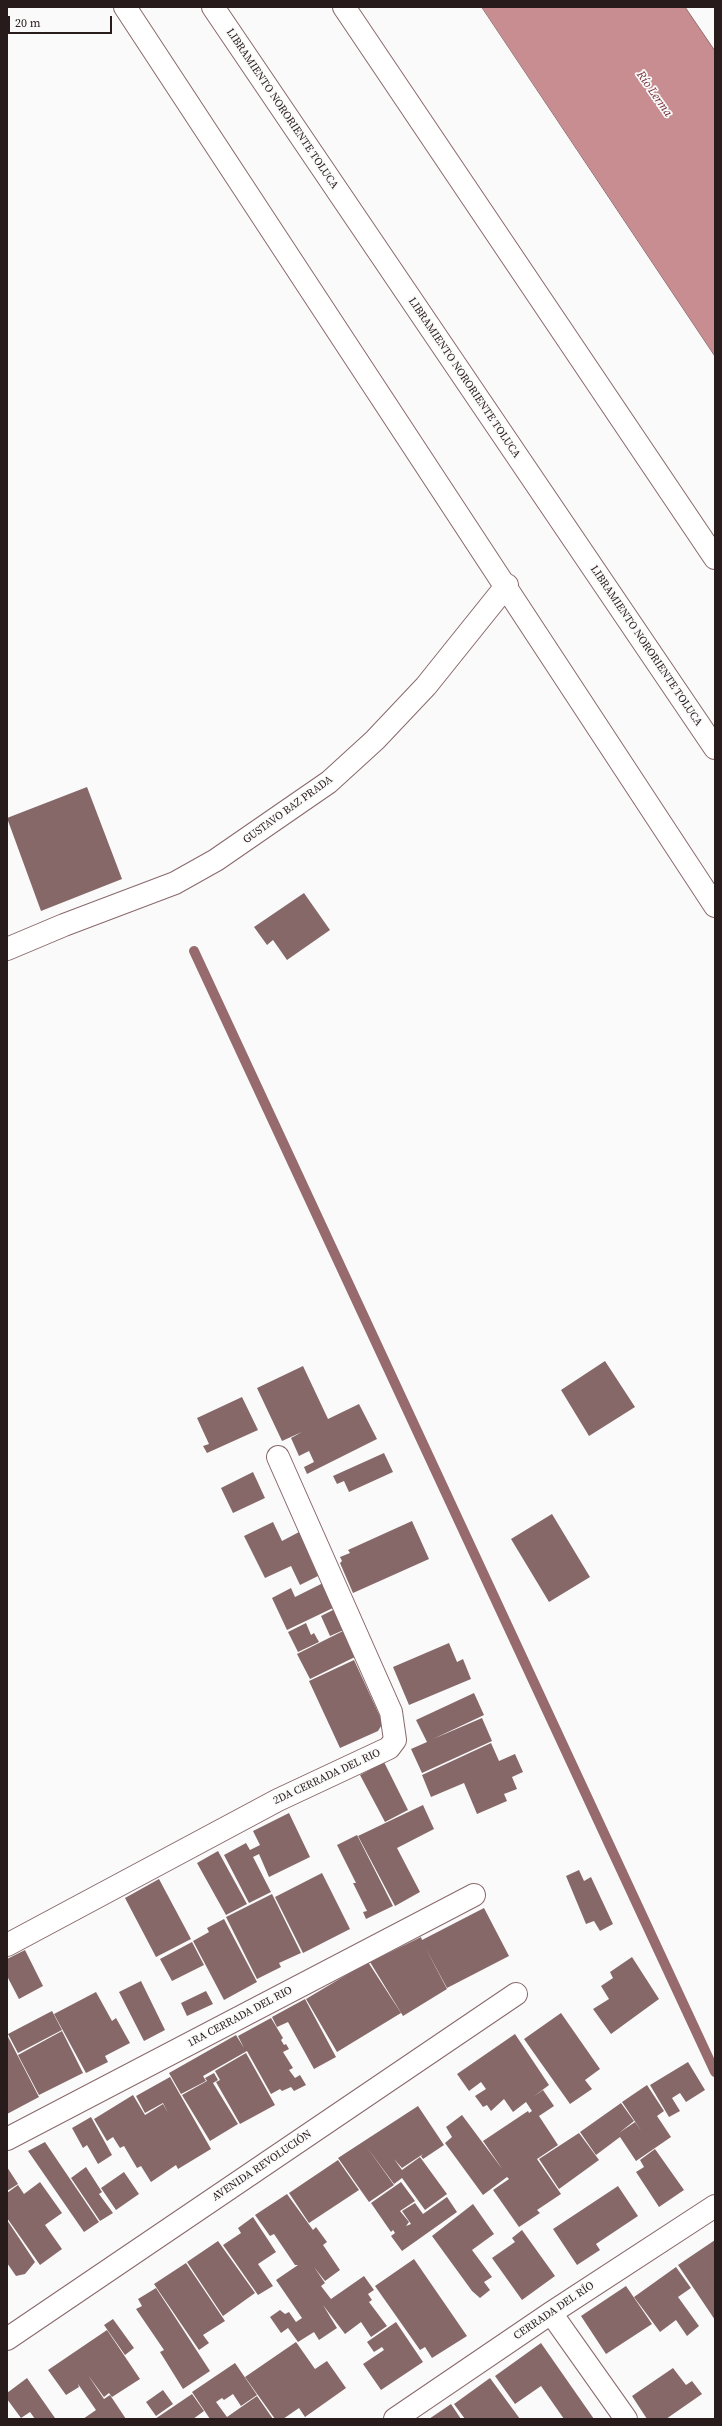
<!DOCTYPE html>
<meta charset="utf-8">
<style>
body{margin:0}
#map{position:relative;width:722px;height:2426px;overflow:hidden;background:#fafafa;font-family:"Source Serif 4",serif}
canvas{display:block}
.frame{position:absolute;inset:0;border:8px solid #281b1b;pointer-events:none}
.scale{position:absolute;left:8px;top:16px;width:104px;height:18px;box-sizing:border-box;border:2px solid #281b1b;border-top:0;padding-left:5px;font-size:12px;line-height:14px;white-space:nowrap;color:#281b1b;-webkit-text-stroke:3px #fafafa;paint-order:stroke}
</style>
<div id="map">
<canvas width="722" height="2426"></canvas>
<div class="frame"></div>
<div class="scale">20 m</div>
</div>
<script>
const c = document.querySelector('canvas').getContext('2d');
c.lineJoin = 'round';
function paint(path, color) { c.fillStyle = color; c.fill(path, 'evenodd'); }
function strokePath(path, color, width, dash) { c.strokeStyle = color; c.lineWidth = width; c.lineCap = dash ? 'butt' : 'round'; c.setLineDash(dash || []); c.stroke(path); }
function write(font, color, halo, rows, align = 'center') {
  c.font = font + ' "Source Serif 4",serif'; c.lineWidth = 3.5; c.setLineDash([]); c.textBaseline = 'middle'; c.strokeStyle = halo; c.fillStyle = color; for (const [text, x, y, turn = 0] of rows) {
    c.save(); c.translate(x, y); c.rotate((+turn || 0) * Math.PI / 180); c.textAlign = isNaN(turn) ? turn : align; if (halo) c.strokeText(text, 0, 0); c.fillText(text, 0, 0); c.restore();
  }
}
const water = new Path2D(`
 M 482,7 L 685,7 L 715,51 L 715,356 Z`);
paint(water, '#c78d90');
strokePath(water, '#976b6d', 1);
strokePath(new Path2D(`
 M 194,951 L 715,2072`), '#976b6d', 10);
paint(new Path2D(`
 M 87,787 L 122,879 L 41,911 L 7,818 Z
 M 304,893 L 330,930 L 287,960 L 273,940 L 267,945 L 254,927 Z
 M 605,1361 L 635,1407 L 589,1436 L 561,1390 Z
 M 303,1366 L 328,1419 L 359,1404 L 377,1439 L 307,1474 L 304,1467 L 314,1462 L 309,1451 L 299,1456 L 291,1438 L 302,1432 L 282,1441 L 257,1388 Z
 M 242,1397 L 258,1430 L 207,1453 L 203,1446 L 209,1444 L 197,1418 Z
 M 384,1453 L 393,1472 L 349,1492 L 344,1481 L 337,1484 L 333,1476 Z
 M 253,1472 L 265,1498 L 233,1513 L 221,1488 Z
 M 552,1514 L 590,1577 L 549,1602 L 511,1539 Z
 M 412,1521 L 429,1559 L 353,1593 L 340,1563 L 342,1561 L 340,1557 L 350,1553 L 348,1550 Z
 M 273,1522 L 282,1541 L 301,1531 L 322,1574 L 300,1585 L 291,1566 L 265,1578 L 244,1536 Z
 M 323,1583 L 335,1607 L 287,1630 L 272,1598 L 291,1588 L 295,1597 Z
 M 337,1608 L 346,1629 L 330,1636 L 321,1616 Z
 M 306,1623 L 311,1635 L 314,1633 L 319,1642 L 298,1652 L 288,1632 Z
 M 345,1630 L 357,1656 L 310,1679 L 297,1654 Z
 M 449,1643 L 457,1662 L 463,1659 L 471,1679 L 409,1705 L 393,1667 Z
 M 354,1660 L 383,1723 L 378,1731 L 340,1748 L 309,1681 Z
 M 474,1693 L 484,1715 L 433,1739 L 482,1718 L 492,1741 L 422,1773 L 411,1749 L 427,1742 L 416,1720 Z
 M 491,1743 L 499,1761 L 515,1754 L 523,1772 L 512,1777 L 517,1789 L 504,1794 L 507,1801 L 477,1814 L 464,1783 L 431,1797 L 422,1775 Z
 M 384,1762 L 408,1810 L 385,1822 L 360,1775 Z
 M 423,1805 L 434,1829 L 397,1848 L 420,1892 L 395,1906 L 358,1836 Z
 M 289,1813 L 310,1857 L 269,1877 L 259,1854 L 253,1857 L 271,1892 L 249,1903 L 224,1855 L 246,1843 L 250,1850 L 260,1845 L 253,1831 Z
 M 357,1835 L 393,1906 L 366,1919 L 363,1912 L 367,1911 L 353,1883 L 356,1883 L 337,1845 Z
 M 218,1851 L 247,1904 L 226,1915 L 197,1863 Z
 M 579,1870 L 584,1881 L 591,1877 L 613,1924 L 600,1931 L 594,1921 L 586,1924 L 566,1876 Z
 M 322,1873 L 350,1929 L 303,1953 L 275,1897 Z
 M 159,1879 L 191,1939 L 156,1957 L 125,1898 Z
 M 272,1894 L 301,1953 L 279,1963 L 281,1967 L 257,1979 L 226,1917 Z
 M 484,1908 L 509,1956 L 447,1988 L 425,1947 L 447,1989 L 403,2016 L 370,1962 L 421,1937 L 422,1940 Z
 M 224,1919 L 257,1982 L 224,2000 L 193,1941 L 209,1932 L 207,1928 Z
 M 192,1942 L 204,1965 L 172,1981 L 160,1959 Z
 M 25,1950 L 43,1986 L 19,1999 L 7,1976 L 7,1959 Z
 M 632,1957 L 659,1999 L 611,2034 L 593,2009 L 609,1999 L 601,1986 L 613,1978 L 610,1972 Z
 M 368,1962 L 401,2013 L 337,2052 L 306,1999 Z
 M 141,1981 L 165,2030 L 144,2041 L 119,1992 Z
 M 206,1991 L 213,2004 L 187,2016 L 181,2003 Z
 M 96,1992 L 112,2021 L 116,2018 L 130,2043 L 105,2056 L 108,2062 L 86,2073 L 54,2014 Z
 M 305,1999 L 336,2057 L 314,2069 L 288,2022 L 277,2027 L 272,2017 Z
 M 52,2011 L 62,2030 L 18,2053 L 8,2034 Z
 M 561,2013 L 600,2069 L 585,2080 L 592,2089 L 570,2104 L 524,2039 Z
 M 271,2018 L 283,2038 L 281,2040 L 284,2045 L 286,2044 L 289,2049 L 283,2052 L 293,2068 L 289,2070 L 295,2078 L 300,2075 L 306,2085 L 294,2091 L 291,2087 L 282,2091 L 280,2089 L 271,2094 L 247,2051 L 203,2076 L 206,2081 L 181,2094 L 169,2073 L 236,2035 L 244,2048 L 238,2036 Z
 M 62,2031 L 83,2073 L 39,2095 L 18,2055 Z
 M 515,2034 L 549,2085 L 533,2097 L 543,2090 L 554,2106 L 539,2116 L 558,2145 L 537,2159 L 561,2194 L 537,2210 L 540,2213 L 519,2227 L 493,2190 L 509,2179 L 507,2177 L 483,2195 L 445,2143 L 452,2137 L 446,2127 L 462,2115 L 503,2170 L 483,2141 L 528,2111 L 529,2113 L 532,2111 L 526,2102 L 513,2112 L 504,2099 L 491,2111 L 487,2105 L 483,2107 L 475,2096 L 486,2089 L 481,2082 L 469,2091 L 457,2074 Z
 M 7,2035 L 39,2097 L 7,2114 Z
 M 246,2053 L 275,2105 L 240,2124 L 216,2082 L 220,2080 L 215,2071 Z
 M 688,2062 L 705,2090 L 686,2102 L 680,2093 L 672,2098 L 680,2111 L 669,2117 L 650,2085 Z
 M 214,2073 L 218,2080 L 213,2083 L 238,2124 L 210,2141 L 182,2095 L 207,2081 L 205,2078 Z
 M 170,2077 L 211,2149 L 178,2169 L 176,2165 L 151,2182 L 141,2166 L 137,2168 L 124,2146 L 120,2148 L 113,2137 L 107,2141 L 94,2119 L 133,2095 L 145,2115 L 163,2104 L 168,2113 L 163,2103 L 145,2113 L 136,2096 Z
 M 647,2085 L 664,2111 L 657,2116 L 671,2137 L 636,2161 L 620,2137 L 596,2155 L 580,2132 L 621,2103 L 634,2121 L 619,2133 L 635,2122 L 642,2132 L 622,2102 Z
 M 418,2106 L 444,2145 L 423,2159 L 421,2156 L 423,2154 L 402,2168 L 394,2159 L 402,2170 L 420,2157 L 447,2194 L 425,2210 L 402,2178 L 394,2184 L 366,2146 L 394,2185 L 369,2202 L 338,2158 Z
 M 91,2117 L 112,2155 L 98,2164 L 87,2145 L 83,2148 L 72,2128 Z
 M 579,2133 L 599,2160 L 559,2189 L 539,2159 Z
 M 45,2142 L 99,2222 L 84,2232 L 28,2151 Z
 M 655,2149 L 684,2190 L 659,2207 L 636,2172 L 644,2167 L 640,2160 Z
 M 338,2160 L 359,2190 L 309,2223 L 289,2193 Z
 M 7,2167 L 18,2184 L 7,2191 Z
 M 86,2167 L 102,2192 L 99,2194 L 113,2213 L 100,2221 L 71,2178 Z
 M 124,2172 L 139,2194 L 116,2210 L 101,2188 Z
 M 40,2182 L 62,2213 L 45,2225 L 62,2249 L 40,2265 L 7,2218 L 7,2193 L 18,2185 L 24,2194 Z
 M 401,2182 L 415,2201 L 400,2211 L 409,2222 L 406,2226 L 411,2224 L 402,2211 L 415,2203 L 423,2214 L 447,2197 L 457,2212 L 402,2251 L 391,2236 L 395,2233 L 393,2230 L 391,2232 L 371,2203 Z
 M 618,2186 L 638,2216 L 596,2244 L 600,2250 L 577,2265 L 553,2229 Z
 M 287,2194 L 313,2230 L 316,2227 L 327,2242 L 323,2245 L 340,2270 L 325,2281 L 314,2267 L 325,2283 L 321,2286 L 331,2299 L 364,2276 L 374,2290 L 368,2294 L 372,2300 L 369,2302 L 387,2326 L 371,2337 L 361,2322 L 345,2334 L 323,2305 L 337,2328 L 319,2340 L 314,2332 L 298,2342 L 288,2328 L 281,2333 L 270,2317 L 280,2310 L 285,2314 L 289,2312 L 296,2322 L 302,2318 L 276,2280 L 298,2265 L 295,2265 L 274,2234 L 270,2236 L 255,2215 Z
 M 473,2204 L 494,2234 L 472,2250 L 492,2277 L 484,2282 L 490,2290 L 480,2298 L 472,2291 L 432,2236 Z
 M 253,2217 L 276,2252 L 258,2264 L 273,2286 L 258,2295 L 223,2245 L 241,2233 L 238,2228 Z
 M 7,2220 L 35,2262 L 25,2274 L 16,2276 L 7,2263 Z
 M 522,2230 L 555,2276 L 522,2300 L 492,2258 L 515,2242 L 512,2238 Z
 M 715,2240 L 715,2320 L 678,2265 Z
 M 218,2241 L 255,2293 L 223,2316 L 187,2262 Z
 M 414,2259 L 467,2336 L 432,2358 L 425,2347 L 420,2350 L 375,2286 Z
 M 186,2263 L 225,2321 L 203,2335 L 209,2343 L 199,2350 L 154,2284 Z
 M 676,2267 L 691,2288 L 678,2297 L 699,2326 L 687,2336 L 676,2320 L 660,2332 L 634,2297 Z
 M 626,2286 L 652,2324 L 606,2354 L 581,2316 Z
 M 156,2288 L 210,2371 L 183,2389 L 160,2352 L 164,2350 L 136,2309 L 142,2306 L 138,2299 Z
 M 113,2319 L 134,2348 L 125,2355 L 104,2325 Z
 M 396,2322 L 423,2362 L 381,2390 L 363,2364 L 384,2350 L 382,2347 L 374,2352 L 367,2342 Z
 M 107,2330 L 140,2379 L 112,2397 L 109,2393 L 104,2397 L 88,2375 L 104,2399 L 110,2395 L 126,2419 L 83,2419 L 96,2410 L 78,2384 L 79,2387 L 66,2395 L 48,2370 Z
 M 296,2342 L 315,2369 L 327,2361 L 346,2388 L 305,2417 L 299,2408 L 283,2419 L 275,2419 L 245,2377 Z
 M 541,2343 L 594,2419 L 564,2419 L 541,2386 L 515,2404 L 495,2376 Z
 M 235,2363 L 257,2395 L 241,2406 L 233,2394 L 224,2400 L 222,2398 L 216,2402 L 227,2417 L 257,2396 L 273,2419 L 210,2419 L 192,2392 Z
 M 673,2368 L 686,2385 L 692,2381 L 702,2394 L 666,2419 L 647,2419 L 632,2396 Z
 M 27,2378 L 55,2418 L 55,2419 L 35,2419 L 30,2412 L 21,2418 L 7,2399 L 7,2393 Z
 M 490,2378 L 520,2419 L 465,2419 L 454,2404 Z
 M 163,2390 L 173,2404 L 156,2416 L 146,2402 Z
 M 192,2394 L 204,2411 L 193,2419 L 155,2419 Z
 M 451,2404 L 461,2419 L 429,2419 Z`), '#876869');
const minor = new Path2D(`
 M 125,7 L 715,906
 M 7,949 L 64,925 L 175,883 L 216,860 L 329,782 L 375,740 L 426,686 L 507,585
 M 7,1945 L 278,1800 L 389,1748 L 395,1740 L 391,1712 L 278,1457
 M 7,2139 L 474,1895
 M 551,2313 L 626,2419
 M 7,2339 L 516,1994
 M 395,2419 L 551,2313 L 715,2206`);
const motorway = new Path2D(`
 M 213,7 L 715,748
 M 344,7 L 715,558`);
strokePath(minor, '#89696b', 24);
strokePath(motorway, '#89696b', 24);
strokePath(minor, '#fff', 22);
strokePath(motorway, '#fff', 22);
write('11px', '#281b1b', '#fafafa', [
 ["LIBRAMIENTO NORORIENTE TOLUCA",282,109,56],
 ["LIBRAMIENTO NORORIENTE TOLUCA",464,378,56],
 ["LIBRAMIENTO NORORIENTE TOLUCA",646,646,56],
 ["GUSTAVO BAZ PRADA",288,810,-36],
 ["2DA CERRADA DEL RIO",327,1777,-25],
 ["1RA CERRADA DEL RIO",240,2017,-28],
 ["AVENIDA REVOLUCIÓN",262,2166,-34],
 ["CERRADA DEL RÍO",554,2311,-34]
]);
write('italic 12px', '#742d35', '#fafafa', [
 ["Río Lerma",654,94,55]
]);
</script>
